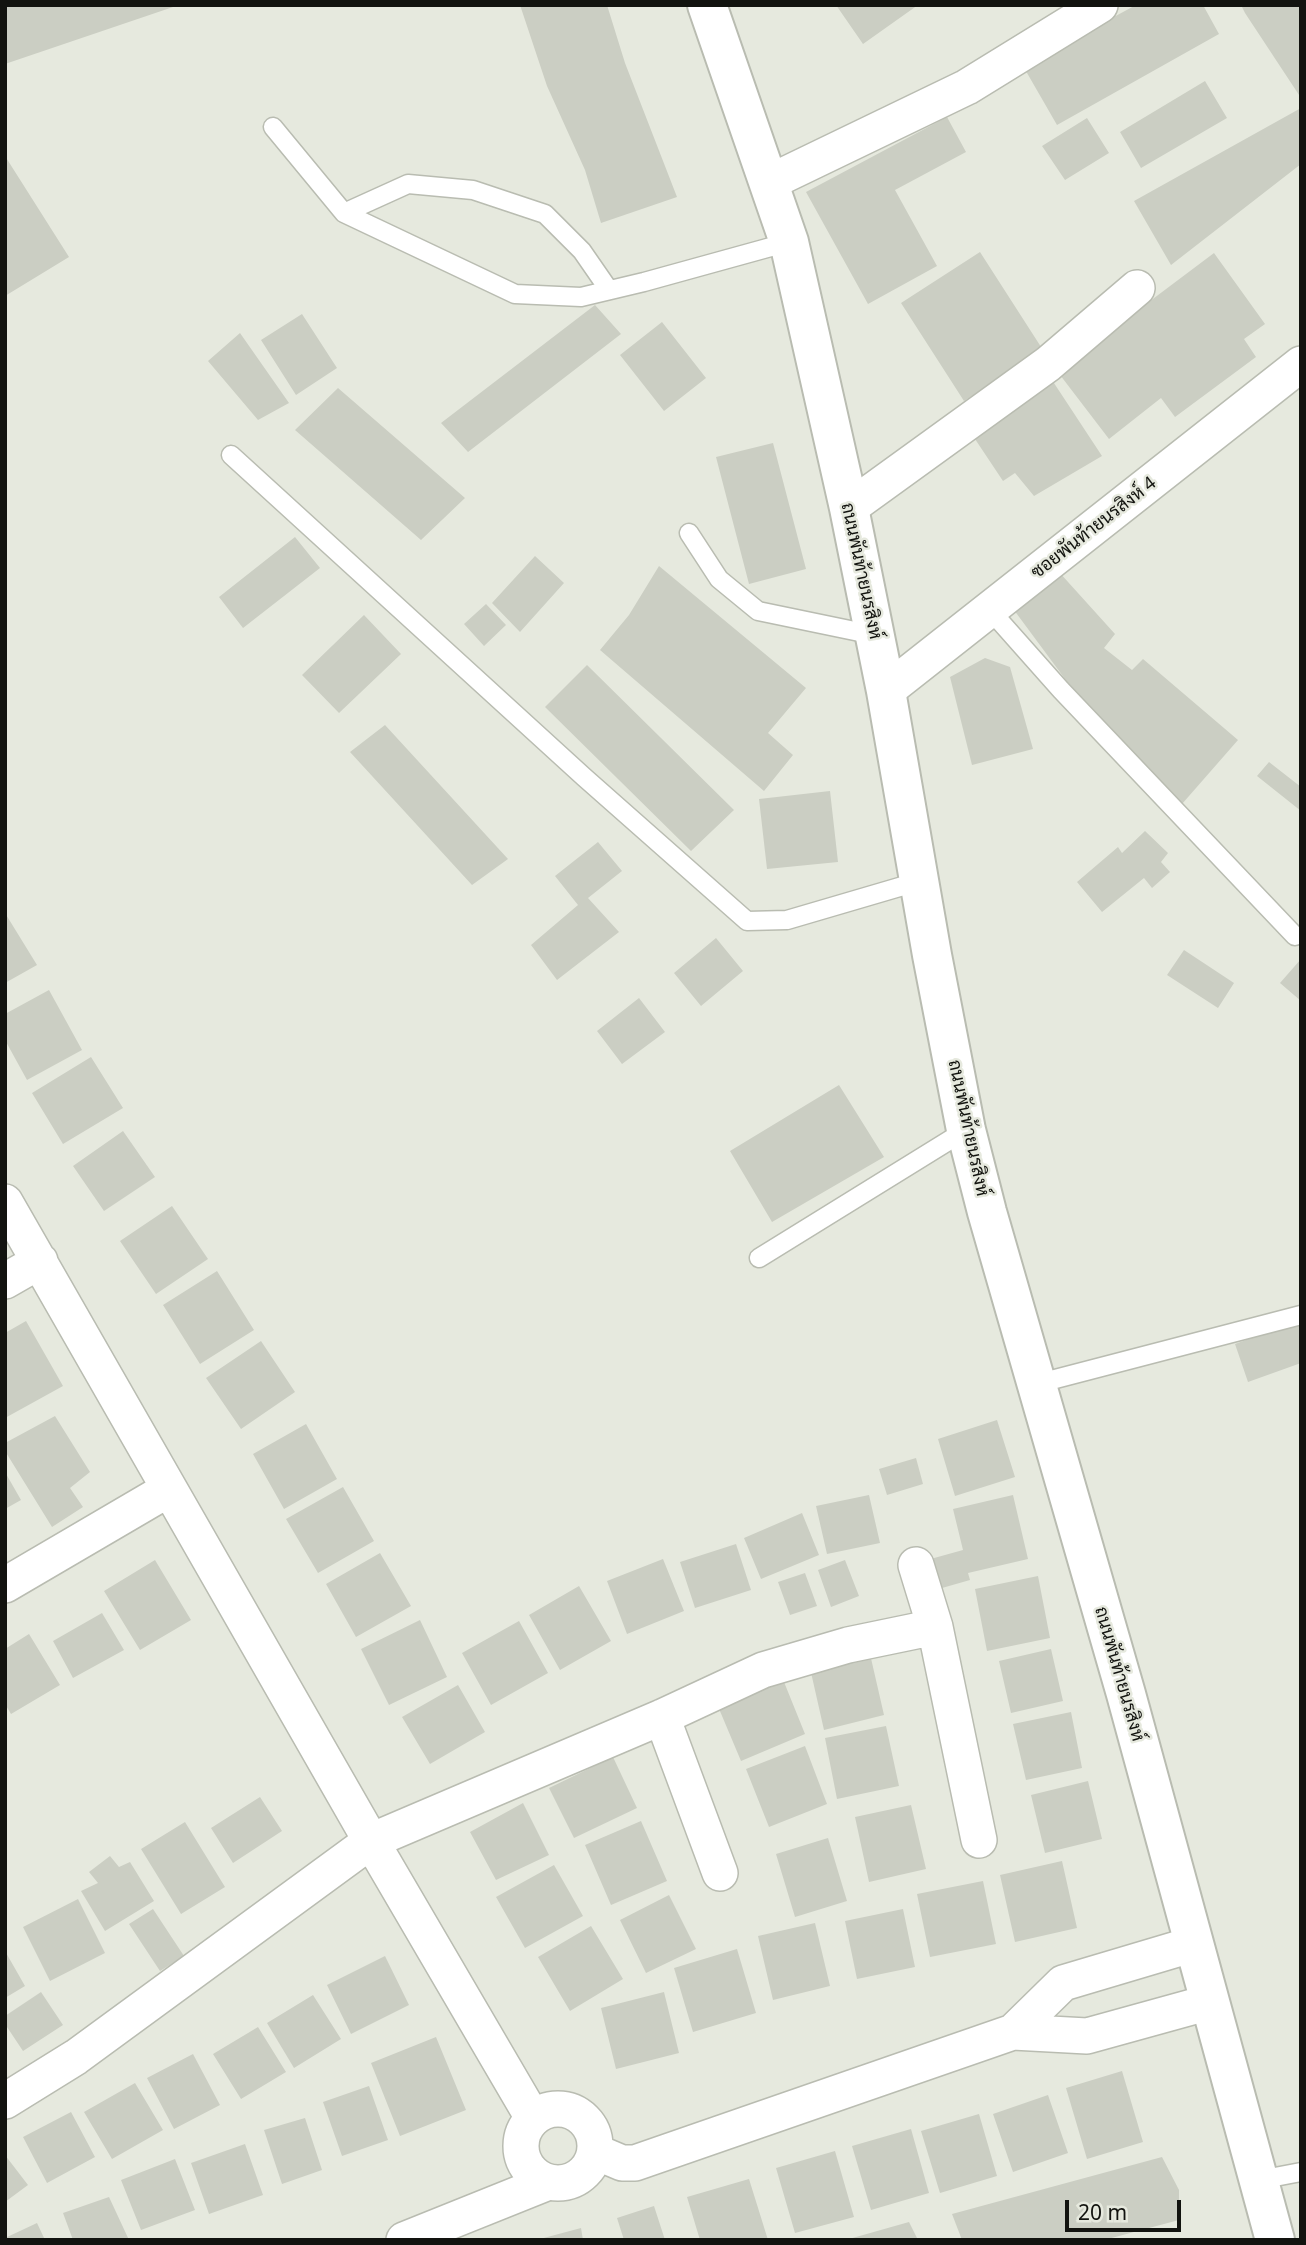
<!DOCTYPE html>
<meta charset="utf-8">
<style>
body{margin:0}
#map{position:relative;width:1306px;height:2245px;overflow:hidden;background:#e6e9de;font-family:"Noto Sans",sans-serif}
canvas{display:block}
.frame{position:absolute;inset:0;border:7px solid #12130f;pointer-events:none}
.scale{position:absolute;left:1065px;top:2200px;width:116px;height:32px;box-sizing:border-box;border:4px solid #12130f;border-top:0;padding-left:9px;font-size:21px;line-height:24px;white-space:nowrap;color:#12130f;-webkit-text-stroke:5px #e6e9de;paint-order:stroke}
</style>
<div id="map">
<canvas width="1306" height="2245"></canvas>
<div class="frame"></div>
<div class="scale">20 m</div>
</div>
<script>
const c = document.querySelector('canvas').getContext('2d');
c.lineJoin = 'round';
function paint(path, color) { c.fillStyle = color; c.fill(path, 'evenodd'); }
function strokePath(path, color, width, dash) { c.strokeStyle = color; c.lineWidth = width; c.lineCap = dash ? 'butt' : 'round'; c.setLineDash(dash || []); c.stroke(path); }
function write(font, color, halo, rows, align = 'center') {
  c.font = font + ' "Noto Sans",Sarabun,sans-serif'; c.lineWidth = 5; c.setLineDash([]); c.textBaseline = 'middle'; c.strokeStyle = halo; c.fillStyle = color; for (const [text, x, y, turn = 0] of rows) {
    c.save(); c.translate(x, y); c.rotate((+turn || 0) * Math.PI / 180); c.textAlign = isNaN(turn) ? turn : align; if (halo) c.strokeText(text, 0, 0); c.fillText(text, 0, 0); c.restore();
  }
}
paint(new Path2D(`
 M 5,5 L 176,5 L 176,6 L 5,64 Z
 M 520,5 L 607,5 L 625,63 L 677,197 L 601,223 L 585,170 L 547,86 Z
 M 836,5 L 918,5 L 863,44 Z
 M 1136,5 L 1203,5 L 1219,34 L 1057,125 L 1023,66 Z
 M 1241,5 L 1301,5 L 1301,98 L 1245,13 Z
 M 1205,81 L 1227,118 L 1141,168 L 1120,132 Z
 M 1301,108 L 1301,164 L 1171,265 L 1134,201 Z
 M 947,117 L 966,152 L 895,190 L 937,266 L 868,304 L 806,192 Z
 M 1087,118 L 1109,153 L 1065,180 L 1042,146 Z
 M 5,156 L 69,257 L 5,296 Z
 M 980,252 L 1043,350 L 964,401 L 901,303 Z
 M 1214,253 L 1265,324 L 1244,339 L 1256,357 L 1175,417 L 1161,398 L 1109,439 L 1057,371 Z
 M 595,305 L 621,334 L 468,452 L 441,423 Z
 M 302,314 L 337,368 L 296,395 L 261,340 Z
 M 662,322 L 706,378 L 664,411 L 620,355 Z
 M 240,333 L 289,403 L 258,420 L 208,361 Z
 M 1050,377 L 1102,456 L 1034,496 L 1015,473 L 1003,481 L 969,430 Z
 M 338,388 L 465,498 L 421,540 L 295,430 Z
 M 773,443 L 806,569 L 749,584 L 716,457 Z
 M 295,537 L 320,568 L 243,628 L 219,597 Z
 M 535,556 L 564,583 L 520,632 L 492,603 Z
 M 659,566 L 806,688 L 768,733 L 793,755 L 764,791 L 600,650 L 629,615 Z
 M 1059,572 L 1115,634 L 1104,648 L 1132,670 L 1143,659 L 1238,740 L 1182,804 L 1068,683 L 1011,606 Z
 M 486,604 L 506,625 L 484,646 L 464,624 Z
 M 364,615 L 401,654 L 339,713 L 302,675 Z
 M 985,658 L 1010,667 L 1033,749 L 972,765 L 950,677 Z
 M 587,665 L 734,810 L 691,851 L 545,707 Z
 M 385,725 L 508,859 L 472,885 L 350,752 Z
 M 1269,762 L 1301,787 L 1301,811 L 1257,776 Z
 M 830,791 L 838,862 L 767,869 L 759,799 Z
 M 1145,831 L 1168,853 L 1161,862 L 1170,872 L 1152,888 L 1144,878 L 1102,912 L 1077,882 L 1118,847 L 1122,853 Z
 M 598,842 L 622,871 L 588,898 L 619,932 L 557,980 L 531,945 L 578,905 L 555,876 Z
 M 5,913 L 37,965 L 5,983 Z
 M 716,938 L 743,971 L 701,1006 L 674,973 Z
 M 1184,950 L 1234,983 L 1218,1008 L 1167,975 Z
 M 1301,959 L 1301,1001 L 1280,983 Z
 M 49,990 L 82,1050 L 27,1080 L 5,1040 L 5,1014 Z
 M 639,998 L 665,1032 L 622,1064 L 597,1031 Z
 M 91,1057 L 123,1108 L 63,1144 L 32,1093 Z
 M 839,1085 L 884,1157 L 772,1222 L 730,1151 Z
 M 123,1131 L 155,1177 L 104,1211 L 73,1166 Z
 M 172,1206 L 208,1259 L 156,1294 L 120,1241 Z
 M 217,1271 L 254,1330 L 200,1364 L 163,1305 Z
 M 1301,1320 L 1301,1363 L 1248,1382 L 1235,1344 Z
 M 26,1321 L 63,1386 L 5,1418 L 5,1333 Z
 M 261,1341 L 295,1392 L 241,1429 L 206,1378 Z
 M 55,1416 L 90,1472 L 70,1488 L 83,1507 L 52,1527 L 5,1451 L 5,1443 Z
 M 997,1420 L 1015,1477 L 955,1496 L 938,1439 Z
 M 306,1424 L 337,1479 L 284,1509 L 253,1454 Z
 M 916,1458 L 923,1484 L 887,1495 L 879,1469 Z
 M 5,1472 L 21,1500 L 5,1509 Z
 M 343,1487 L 374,1541 L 318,1573 L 286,1519 Z
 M 869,1495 L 880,1543 L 827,1554 L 816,1506 Z
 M 1013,1495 L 1028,1559 L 968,1573 L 970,1580 L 935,1590 L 927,1560 L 963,1550 L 953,1509 Z
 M 802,1513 L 819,1555 L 761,1579 L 744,1538 Z
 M 736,1544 L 751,1590 L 695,1608 L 680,1562 Z
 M 380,1553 L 411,1606 L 356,1637 L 326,1584 Z
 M 663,1559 L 684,1611 L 627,1634 L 607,1581 Z
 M 155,1560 L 191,1620 L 140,1650 L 104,1591 Z
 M 845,1560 L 859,1596 L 831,1607 L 818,1570 Z
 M 805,1573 L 817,1606 L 790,1615 L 778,1582 Z
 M 1038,1576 L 1050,1638 L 987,1651 L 975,1589 Z
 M 579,1586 L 611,1641 L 560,1670 L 529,1615 Z
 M 102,1613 L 124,1650 L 73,1678 L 53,1641 Z
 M 420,1620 L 447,1677 L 389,1705 L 361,1649 Z
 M 519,1621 L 548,1673 L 491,1705 L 462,1653 Z
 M 29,1634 L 60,1685 L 11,1714 L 5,1704 L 5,1649 Z
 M 1051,1649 L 1063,1701 L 1011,1713 L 999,1661 Z
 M 870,1654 L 884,1715 L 824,1730 L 810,1668 Z
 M 782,1677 L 805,1734 L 741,1761 L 717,1704 Z
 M 458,1685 L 485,1732 L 430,1764 L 402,1717 Z
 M 1071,1712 L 1082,1768 L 1026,1780 L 1013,1724 Z
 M 886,1726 L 899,1786 L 837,1799 L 825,1738 Z
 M 805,1746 L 827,1804 L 769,1827 L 746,1769 Z
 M 613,1757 L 637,1808 L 574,1838 L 549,1788 Z
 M 1088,1781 L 1102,1839 L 1045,1853 L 1031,1795 Z
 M 260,1797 L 282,1831 L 233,1863 L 211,1828 Z
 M 523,1803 L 549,1855 L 496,1880 L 470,1832 Z
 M 911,1805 L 926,1869 L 869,1882 L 855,1817 Z
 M 641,1821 L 667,1881 L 611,1905 L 585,1845 Z
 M 185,1822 L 225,1887 L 181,1914 L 141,1849 Z
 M 828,1838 L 847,1901 L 795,1917 L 776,1854 Z
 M 110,1856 L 119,1867 L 130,1862 L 154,1901 L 105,1931 L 81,1891 L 98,1883 L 89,1872 Z
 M 1062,1861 L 1077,1928 L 1015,1942 L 1000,1875 Z
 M 554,1865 L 583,1916 L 525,1948 L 496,1897 Z
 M 983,1881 L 996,1944 L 930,1957 L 917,1894 Z
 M 669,1895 L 696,1949 L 646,1973 L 620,1920 Z
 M 78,1899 L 105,1953 L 50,1981 L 23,1927 Z
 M 153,1909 L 184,1956 L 160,1971 L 129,1924 Z
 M 903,1909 L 915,1967 L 857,1979 L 845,1921 Z
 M 815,1923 L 830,1986 L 773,2000 L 758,1936 Z
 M 591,1926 L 623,1979 L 570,2011 L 538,1957 Z
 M 737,1949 L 756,2013 L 693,2032 L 674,1968 Z
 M 5,1951 L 25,1986 L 5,1998 Z
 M 385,1956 L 409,2005 L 351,2034 L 327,1985 Z
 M 41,1992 L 63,2025 L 23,2051 L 5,2024 L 5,2016 Z
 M 664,1992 L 679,2053 L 616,2069 L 601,2008 Z
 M 313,1995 L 341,2039 L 294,2068 L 267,2023 Z
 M 258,2027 L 286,2072 L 241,2099 L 213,2054 Z
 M 436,2037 L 466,2110 L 400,2136 L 371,2063 Z
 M 193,2054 L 220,2105 L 174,2129 L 147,2078 Z
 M 1122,2071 L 1143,2142 L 1087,2159 L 1066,2088 Z
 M 135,2083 L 163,2130 L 112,2159 L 84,2112 Z
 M 369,2086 L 388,2140 L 342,2156 L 323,2102 Z
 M 1048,2095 L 1068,2153 L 1013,2172 L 993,2114 Z
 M 71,2112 L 95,2157 L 47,2183 L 23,2137 Z
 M 979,2114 L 997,2176 L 940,2193 L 921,2131 Z
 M 305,2118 L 322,2170 L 282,2184 L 264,2130 Z
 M 911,2129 L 929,2193 L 871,2210 L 852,2146 Z
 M 245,2144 L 263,2195 L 209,2214 L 191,2163 Z
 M 835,2151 L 854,2217 L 795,2233 L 776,2168 Z
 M 5,2155 L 28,2185 L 5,2202 Z
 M 1162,2157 L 1179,2190 L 1179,2220 L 1104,2240 L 962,2240 L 952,2214 Z
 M 175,2159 L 195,2210 L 141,2230 L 121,2180 Z
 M 749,2179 L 768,2240 L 700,2240 L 687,2197 Z
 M 109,2197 L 129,2240 L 73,2240 L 63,2213 Z
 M 654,2206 L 665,2240 L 624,2240 L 617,2218 Z
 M 909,2222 L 918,2240 L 849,2240 L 849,2239 Z
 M 37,2223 L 45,2240 L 5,2240 L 5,2238 Z
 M 581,2228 L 583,2240 L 540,2240 L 540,2239 Z`), '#cbcec3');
const lane = new Path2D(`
 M 273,127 L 344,213 L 515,294 L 581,297 L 644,282 L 789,242
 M 344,213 L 408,184 L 473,190 L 545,214 L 582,251 L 609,290
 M 231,455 L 584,777 L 747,921 L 787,920 L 920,881
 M 689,533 L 719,579 L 758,611 L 874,635
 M 990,610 L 1061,690 L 1295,936
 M 759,1258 L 966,1130
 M 1036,1384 L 1301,1315
 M 1259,2180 L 1301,2172`);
const street = new Path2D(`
 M 770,182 L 967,87 L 1100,5
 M 849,508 L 1048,364 L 1137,288
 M 886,691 L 1301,364
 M 5,1202 L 371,1841 L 533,2118
 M 5,1281 L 40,1261
 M 916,1565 L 935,1627 L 979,1840
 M 5,1585 L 169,1489
 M 662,1717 L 720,1873
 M 1013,2032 L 1063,1983 L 1194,1944
 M 5,2101 L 76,2057 L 371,1841 L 662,1717 L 763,1670 L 848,1645 L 935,1627
 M521 2146a37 37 0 1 1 74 0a37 37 0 1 1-74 0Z
 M 596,2152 L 622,2163 L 635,2163 L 1013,2032 L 1087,2036 L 1210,2002
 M 404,2240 L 546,2183`);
const secondary = new Path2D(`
 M 707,5 L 789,242 L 849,508 L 886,691 L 932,955 L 966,1130 L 987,1212 L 1126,1694 L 1275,2240`);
strokePath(lane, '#b9bcb1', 21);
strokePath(street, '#b9bcb1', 38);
strokePath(secondary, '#b9bcb1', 42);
strokePath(lane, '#fff', 18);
strokePath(street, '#fff', 35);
strokePath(secondary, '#fff', 38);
write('18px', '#12130f', '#e6e9de', [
 ["ซอยพันท้ายนรสิงห์ 4",1094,528,-38],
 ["ถนนพันท้ายนรสิงห์",861,571,78],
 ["ถนนพันท้ายนรสิงห์",968,1128,78],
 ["ถนนพันท้ายนรสิงห์",1119,1674,74]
]);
</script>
